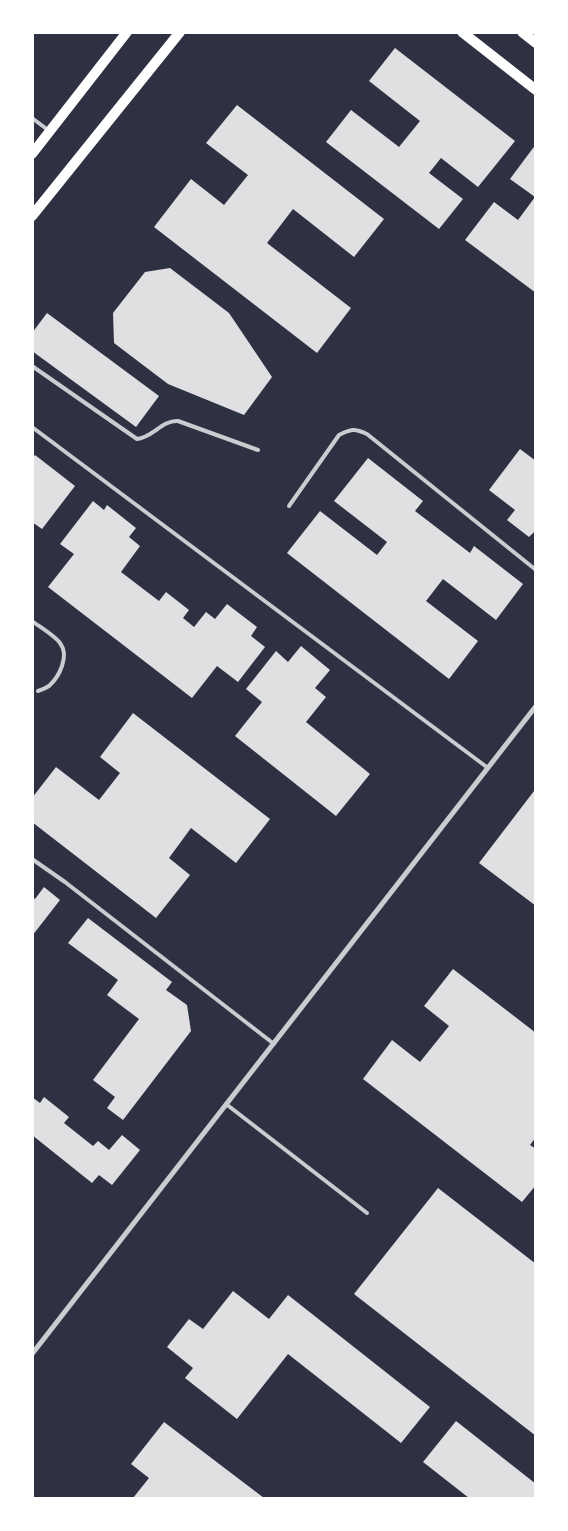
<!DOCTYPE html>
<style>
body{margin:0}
#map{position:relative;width:568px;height:1531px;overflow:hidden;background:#2d3142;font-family:"Titillium Web",sans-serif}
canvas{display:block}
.frame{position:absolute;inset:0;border:34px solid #fff;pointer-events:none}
</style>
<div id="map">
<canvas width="568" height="1531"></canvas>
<div class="frame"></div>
</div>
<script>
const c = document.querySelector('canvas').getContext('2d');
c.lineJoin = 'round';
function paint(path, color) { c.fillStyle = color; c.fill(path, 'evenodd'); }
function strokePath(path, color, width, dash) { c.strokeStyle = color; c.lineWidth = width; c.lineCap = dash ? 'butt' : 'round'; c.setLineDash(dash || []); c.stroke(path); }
paint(new Path2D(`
 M 395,48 L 515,141 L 478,187 L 441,158 L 429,173 L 463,199 L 439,229 L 326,142 L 351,110 L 399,147 L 420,121 L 369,81 Z
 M 237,105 L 384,219 L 354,257 L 293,209 L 267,243 L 351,308 L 317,353 L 154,227 L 191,179 L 224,205 L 248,175 L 206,143 Z
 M 536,144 L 536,293 L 465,240 L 494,202 L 518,220 L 535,197 L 510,179 Z
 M 170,268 L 229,313 L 272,377 L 244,415 L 168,384 L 114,343 L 113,313 L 145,272 Z
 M 47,313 L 159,396 L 136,427 L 32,351 L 32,333 Z
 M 520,449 L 536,461 L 536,530 L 529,537 L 507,520 L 515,510 L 489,490 Z
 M 35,455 L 75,486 L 42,529 L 32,522 L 32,458 Z
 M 368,458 L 423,501 L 415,511 L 470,553 L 474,546 L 523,584 L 496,620 L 443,579 L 426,601 L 478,641 L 449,679 L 287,553 L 320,511 L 377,555 L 387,542 L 334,501 Z
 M 93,501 L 104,510 L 107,505 L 136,528 L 129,537 L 140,546 L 121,572 L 159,601 L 166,592 L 189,610 L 183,618 L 194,627 L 206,612 L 215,619 L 227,604 L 257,627 L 251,636 L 265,647 L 238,682 L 217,666 L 192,698 L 48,587 L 74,554 L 60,544 Z
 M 301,646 L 330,670 L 315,688 L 326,697 L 306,722 L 370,774 L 336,816 L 235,736 L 262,702 L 246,689 L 276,651 L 288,662 Z
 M 133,713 L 270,819 L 236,863 L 191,828 L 169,858 L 190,875 L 156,918 L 32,822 L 32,798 L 56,767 L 99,800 L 120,773 L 100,757 Z
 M 534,791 L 536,792 L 536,906 L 479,863 Z
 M 44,887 L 60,900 L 32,936 L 32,897 L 35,899 Z
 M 88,918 L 172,982 L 166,990 L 187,1005 L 191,1031 L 123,1120 L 107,1108 L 115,1097 L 93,1080 L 139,1019 L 107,995 L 118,980 L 68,943 Z
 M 453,969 L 536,1033 L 536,1137 L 530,1145 L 536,1149 L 536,1185 L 522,1202 L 363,1079 L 392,1040 L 420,1062 L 449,1026 L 424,1006 Z
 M 32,1097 L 40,1103 L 44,1097 L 69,1117 L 64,1123 L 93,1146 L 98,1141 L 109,1150 L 122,1135 L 140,1150 L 112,1185 L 99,1175 L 92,1183 L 32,1135 Z
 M 438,1188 L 536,1264 L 536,1436 L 354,1294 Z
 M 233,1291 L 269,1319 L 288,1295 L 430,1407 L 401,1443 L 288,1354 L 237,1419 L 185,1378 L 193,1368 L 167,1347 L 189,1319 L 203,1329 Z
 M 456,1421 L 536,1484 L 536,1498 L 469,1498 L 423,1462 Z
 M 164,1422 L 264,1498 L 133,1498 L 149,1478 L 131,1464 Z`), '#e0e0e3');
strokePath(new Path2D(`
 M 32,118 L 48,130
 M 32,366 L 137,439 C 152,438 162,420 178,421 L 258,450
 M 32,427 L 488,768
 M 289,506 L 339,435 C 351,429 354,428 367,434 L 536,570
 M 32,621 C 40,627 55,636 60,643 C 70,656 59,677 49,686 C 46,688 41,690 38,691
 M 32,859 L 65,882 L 274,1044
 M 226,1104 L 367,1213`), '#caccd0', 4);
strokePath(new Path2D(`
 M 32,1354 L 536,706`), '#caccd0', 5);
strokePath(new Path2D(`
 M 462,32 L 536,90
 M 522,32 L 536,43
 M 32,154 L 127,32
 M 32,216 L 180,32`), '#fff', 10);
</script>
